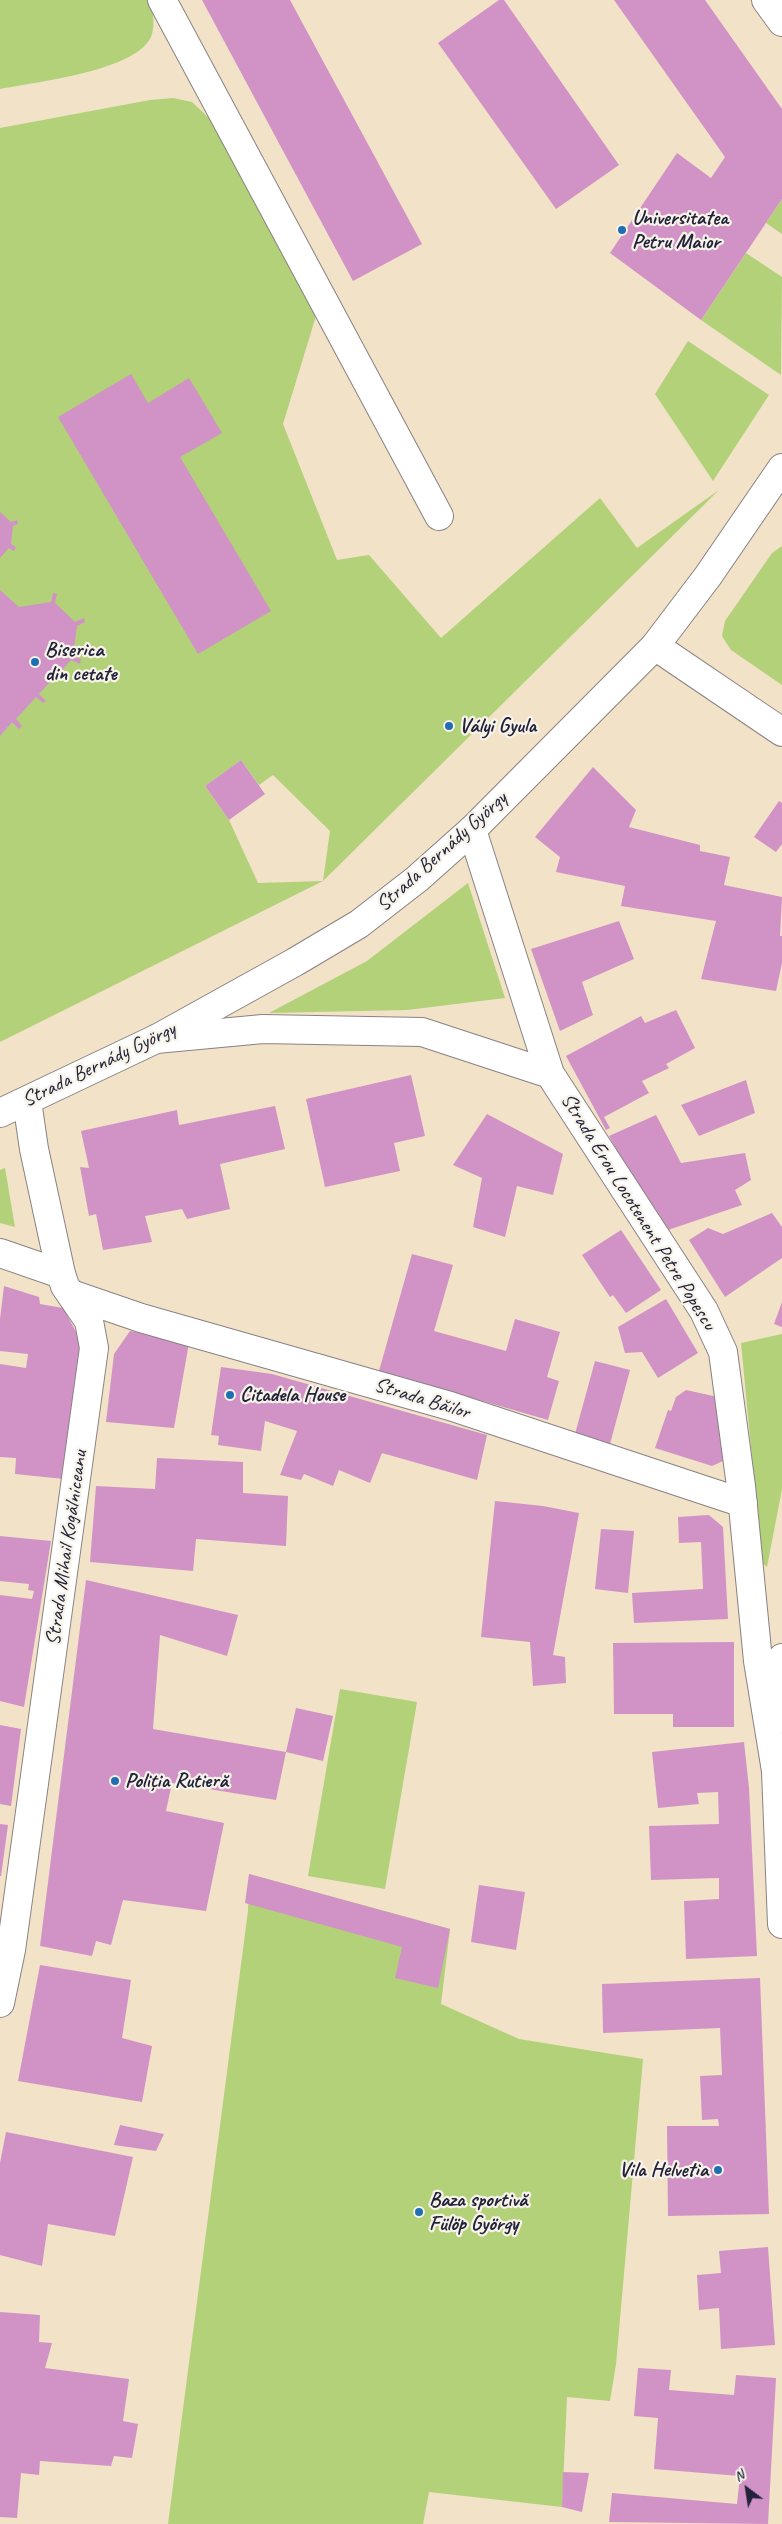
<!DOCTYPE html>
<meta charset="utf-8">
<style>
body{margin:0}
#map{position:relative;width:782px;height:2524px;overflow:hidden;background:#f1e2c8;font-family:Caveat,sans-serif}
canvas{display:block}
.north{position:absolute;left:722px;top:2464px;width:50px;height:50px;-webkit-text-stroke:4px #f7f3e8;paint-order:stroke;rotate:329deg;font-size:14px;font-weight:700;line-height:20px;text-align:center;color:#22223b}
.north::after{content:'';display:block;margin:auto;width:18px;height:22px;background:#22223b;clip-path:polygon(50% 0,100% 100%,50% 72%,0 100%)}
</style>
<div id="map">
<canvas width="782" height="2524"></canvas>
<div class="north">N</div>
</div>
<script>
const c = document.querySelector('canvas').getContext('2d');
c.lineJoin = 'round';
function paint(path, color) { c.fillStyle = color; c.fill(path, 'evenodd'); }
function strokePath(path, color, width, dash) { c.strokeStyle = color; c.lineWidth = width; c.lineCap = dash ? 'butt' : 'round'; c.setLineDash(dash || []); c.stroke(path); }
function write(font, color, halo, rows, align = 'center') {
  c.font = font + ' Caveat,sans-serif'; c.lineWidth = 4.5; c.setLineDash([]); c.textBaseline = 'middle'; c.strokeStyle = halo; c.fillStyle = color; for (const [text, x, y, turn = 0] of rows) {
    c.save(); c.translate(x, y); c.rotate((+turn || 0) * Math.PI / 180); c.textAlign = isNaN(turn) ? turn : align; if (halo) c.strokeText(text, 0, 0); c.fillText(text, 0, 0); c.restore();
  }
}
paint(new Path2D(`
 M 0,0 L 149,0 C 153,11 155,22 152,34 C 141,71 34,82 0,89 Z
 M 173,98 L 192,102 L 210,119 L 316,316 L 283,424 L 337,560 L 369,555 L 441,638 L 600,498 L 637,548 L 719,490 L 323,881 L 0,1042 L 0,128 L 150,100 ZM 241,760 L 259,785 L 273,775 L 330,831 L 323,881 L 258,883 L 229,820 L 205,786 Z
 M 782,199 L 782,234 L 766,223 Z
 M 746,253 L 782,277 L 781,375 L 701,320 Z
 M 688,341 L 769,395 L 713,481 L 655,394 Z
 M 782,546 L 782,685 L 731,650 L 722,636 L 725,621 L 772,553 Z
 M 468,883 L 505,998 L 407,1010 L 269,1013 L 367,961 Z
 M 5,1168 L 15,1227 L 0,1223 L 0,1170 Z
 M 782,1334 L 782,1489 L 767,1567 L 762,1563 L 741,1343 Z
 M 340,1689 L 417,1702 L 385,1889 L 308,1876 Z
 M 249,1874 L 450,1929 L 441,2004 L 519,2039 L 643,2059 L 616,2364 L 610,2401 L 567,2397 L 562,2507 L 429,2492 L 423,2524 L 168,2524 L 248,1911 Z`), '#b2d179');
paint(new Path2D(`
 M 202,0 L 290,0 L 422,244 L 353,281 Z
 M 499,0 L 504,0 L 619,165 L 556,209 L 438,43 Z
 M 614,0 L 705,0 L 782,109 L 782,199 L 701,320 L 610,253 L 677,153 L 711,178 L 725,157 Z
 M 131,374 L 148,403 L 189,378 L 222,433 L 180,457 L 271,611 L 198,654 L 58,417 Z
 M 0,512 L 11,522 L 17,520 L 18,524 L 13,526 L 11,544 L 16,547 L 14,551 L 9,548 L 0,558 Z
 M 0,590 L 19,607 L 51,602 L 53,593 L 57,594 L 55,603 L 75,622 L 84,618 L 85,622 L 77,626 L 73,656 L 81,659 L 80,664 L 71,660 L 63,669 L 69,675 L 66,679 L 59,672 L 39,694 L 46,701 L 43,703 L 36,697 L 16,719 L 22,726 L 19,729 L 12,722 L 0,736 Z
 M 241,760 L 265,794 L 229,820 L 205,786 Z
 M 593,767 L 636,810 L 629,827 L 700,845 L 700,851 L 730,857 L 724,885 L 782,897 L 780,936 L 782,936 L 782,963 L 776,991 L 701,979 L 716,921 L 621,906 L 625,886 L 556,872 L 560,857 L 535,837 Z
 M 779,801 L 782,803 L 782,844 L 776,852 L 754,837 Z
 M 619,921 L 634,959 L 582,982 L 593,1015 L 560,1031 L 531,949 Z
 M 676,1010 L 695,1048 L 666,1064 L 669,1068 L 642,1081 L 649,1093 L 604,1117 L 610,1128 L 606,1130 L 566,1056 L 641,1016 L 645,1023 Z
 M 411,1075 L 425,1136 L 394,1143 L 400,1171 L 325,1187 L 306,1099 Z
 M 746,1080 L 755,1113 L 699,1136 L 681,1105 Z
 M 275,1106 L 285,1149 L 220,1164 L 230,1209 L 187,1219 L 182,1209 L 145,1216 L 152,1242 L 103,1250 L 96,1214 L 89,1216 L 80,1167 L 89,1168 L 81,1131 L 177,1110 L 179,1125 Z
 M 487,1114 L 563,1154 L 553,1195 L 517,1186 L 505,1237 L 473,1227 L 482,1178 L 453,1165 Z
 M 656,1115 L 681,1163 L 745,1153 L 751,1180 L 735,1190 L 742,1205 L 668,1230 L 634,1181 L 609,1136 Z
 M 772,1213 L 782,1227 L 782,1258 L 725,1297 L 689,1240 L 708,1228 L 723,1234 Z
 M 621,1230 L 661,1290 L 626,1313 L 613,1295 L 610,1297 L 582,1255 Z
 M 412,1254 L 453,1265 L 434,1331 L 506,1351 L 515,1319 L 560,1332 L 547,1377 L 559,1381 L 548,1420 L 379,1371 Z
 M 4,1286 L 39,1297 L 40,1304 L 63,1308 L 81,1341 L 64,1479 L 15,1474 L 16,1458 L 0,1457 L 0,1364 L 26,1368 L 28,1354 L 0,1351 L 0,1319 Z
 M 666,1299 L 698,1353 L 658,1378 L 642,1352 L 625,1353 L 618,1327 Z
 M 782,1302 L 782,1327 L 774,1324 Z
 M 130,1331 L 189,1343 L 174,1428 L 106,1422 L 114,1354 Z
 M 595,1361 L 630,1370 L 610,1444 L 575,1434 Z
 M 221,1367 L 272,1374 L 487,1435 L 477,1480 L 382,1453 L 370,1483 L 339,1470 L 333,1486 L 304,1474 L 301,1480 L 280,1475 L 297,1431 L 265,1421 L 261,1451 L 218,1445 L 219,1436 L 211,1435 Z
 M 686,1390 L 718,1397 L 723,1461 L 712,1466 L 655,1448 L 668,1410 L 671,1411 L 676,1397 Z
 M 157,1458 L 243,1462 L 243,1493 L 288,1496 L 286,1546 L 196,1539 L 193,1571 L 90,1562 L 96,1486 L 155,1489 Z
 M 495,1501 L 543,1506 L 579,1513 L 553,1655 L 565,1657 L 566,1683 L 533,1686 L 530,1642 L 481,1637 Z
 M 709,1515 L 723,1527 L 728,1619 L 634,1623 L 632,1593 L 703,1589 L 701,1542 L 679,1543 L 678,1517 Z
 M 601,1529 L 634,1531 L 628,1593 L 595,1589 Z
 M 0,1536 L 51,1541 L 24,1707 L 0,1701 L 0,1595 L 32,1599 L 34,1591 L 28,1590 L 29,1584 L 0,1581 Z
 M 86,1580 L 238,1615 L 227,1656 L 160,1635 L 153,1729 L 286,1752 L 276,1800 L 172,1783 L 166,1811 L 224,1823 L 206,1911 L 123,1900 L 111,1945 L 96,1941 L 92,1956 L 40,1946 Z
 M 734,1642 L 734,1727 L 673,1727 L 673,1714 L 614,1714 L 613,1643 Z
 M 296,1708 L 333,1716 L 323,1761 L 286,1752 Z
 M 0,1725 L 21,1729 L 11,1806 L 0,1804 Z
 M 744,1742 L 749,1788 L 757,1956 L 686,1959 L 684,1901 L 719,1899 L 719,1878 L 651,1880 L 649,1826 L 719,1824 L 718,1792 L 697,1793 L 699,1804 L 658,1808 L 652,1752 Z
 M 0,1824 L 8,1825 L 1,1876 L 0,1876 Z
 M 249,1874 L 450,1929 L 438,1988 L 395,1978 L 402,1947 L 245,1903 Z
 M 479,1885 L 525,1892 L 516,1950 L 471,1942 Z
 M 40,1965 L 131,1980 L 122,2038 L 152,2046 L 142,2102 L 18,2081 Z
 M 760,1978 L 769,2214 L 668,2216 L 667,2126 L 719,2126 L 718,2119 L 702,2120 L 700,2076 L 722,2075 L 720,2028 L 603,2033 L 602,1984 Z
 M 120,2125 L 164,2134 L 156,2151 L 114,2145 Z
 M 6,2132 L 133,2157 L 115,2236 L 48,2224 L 42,2266 L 0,2255 L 0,2163 Z
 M 768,2247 L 775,2345 L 721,2349 L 719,2308 L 699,2310 L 697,2275 L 721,2273 L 719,2251 Z
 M 0,2312 L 40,2315 L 39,2342 L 52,2343 L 45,2368 L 129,2379 L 123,2421 L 138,2424 L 132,2458 L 114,2456 L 111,2466 L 40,2461 L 39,2475 L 21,2473 L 17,2518 L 0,2517 Z
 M 638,2368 L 671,2370 L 669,2390 L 734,2395 L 736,2375 L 776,2378 L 768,2524 L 609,2522 L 612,2493 L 737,2504 L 740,2476 L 654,2469 L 658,2418 L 634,2416 Z
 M 563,2472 L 589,2473 L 582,2512 L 562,2507 Z`), '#d193c6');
const pedestrian = new Path2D(`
 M 162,0 L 439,516`);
const minor = new Path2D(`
 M 766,0 L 782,22
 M 655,646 L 782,732
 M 472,830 L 550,1074 L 704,1311 L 723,1352 L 741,1486 L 758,1661 L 776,1771 L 782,1924
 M 156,1039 L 263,1029 L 422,1032 L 550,1074
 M 0,1253 L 61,1274
 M 71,1294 L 141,1318 L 450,1406 L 743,1503
 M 779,1719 L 782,1658`);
const tertiary = new Path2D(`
 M 0,2003 L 11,1950 L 94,1348 L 89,1321 L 65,1286 L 61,1274 L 34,1149 L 27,1101`);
const secondary = new Path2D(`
 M 0,1113 L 156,1039 L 295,962 L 359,924 L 417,879 L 472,830 L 655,646 L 708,576 L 782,468`);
strokePath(pedestrian, '#8a8282', 30);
strokePath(minor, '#8a8282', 30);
strokePath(tertiary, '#8a8282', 30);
strokePath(secondary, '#8a8282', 30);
strokePath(pedestrian, '#fff', 28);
strokePath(minor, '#fff', 28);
strokePath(tertiary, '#fff', 28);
strokePath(secondary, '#fff', 28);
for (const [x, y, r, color] of [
 [622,230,5,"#1f6fb2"],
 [35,662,5,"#1f6fb2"],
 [449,726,5,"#1f6fb2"],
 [230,1395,5,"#1f6fb2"],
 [115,1781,5,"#1f6fb2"],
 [718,2170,5,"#1f6fb2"],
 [419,2212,5,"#1f6fb2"]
]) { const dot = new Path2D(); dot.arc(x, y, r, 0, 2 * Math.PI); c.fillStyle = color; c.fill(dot); strokePath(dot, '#f7f3e8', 2); }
write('bold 21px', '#22223b', '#f7f3e8', [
 ["Universitatea",632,218],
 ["Petru Maior",632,242],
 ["Biserica",45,650],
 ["din cetate",45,674],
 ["Vályi Gyula",459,726],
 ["Citadela House",240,1395],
 ["Poliția Rutieră",125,1781],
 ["Vila Helvetia",708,2170,"right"],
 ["Baza sportivă",429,2200],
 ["Fülöp György",429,2224]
], 'left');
write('21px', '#22223b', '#f7f3e8', [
 ["Strada Bernády György",442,852,-42],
 ["Strada Bernády György",99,1065,-26],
 ["Strada Erou Locotenent Petre Popescu",638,1212,58],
 ["Strada Băilor",422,1399,17],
 ["Strada Mihail Kogălniceanu",67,1548,-82]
]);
</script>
